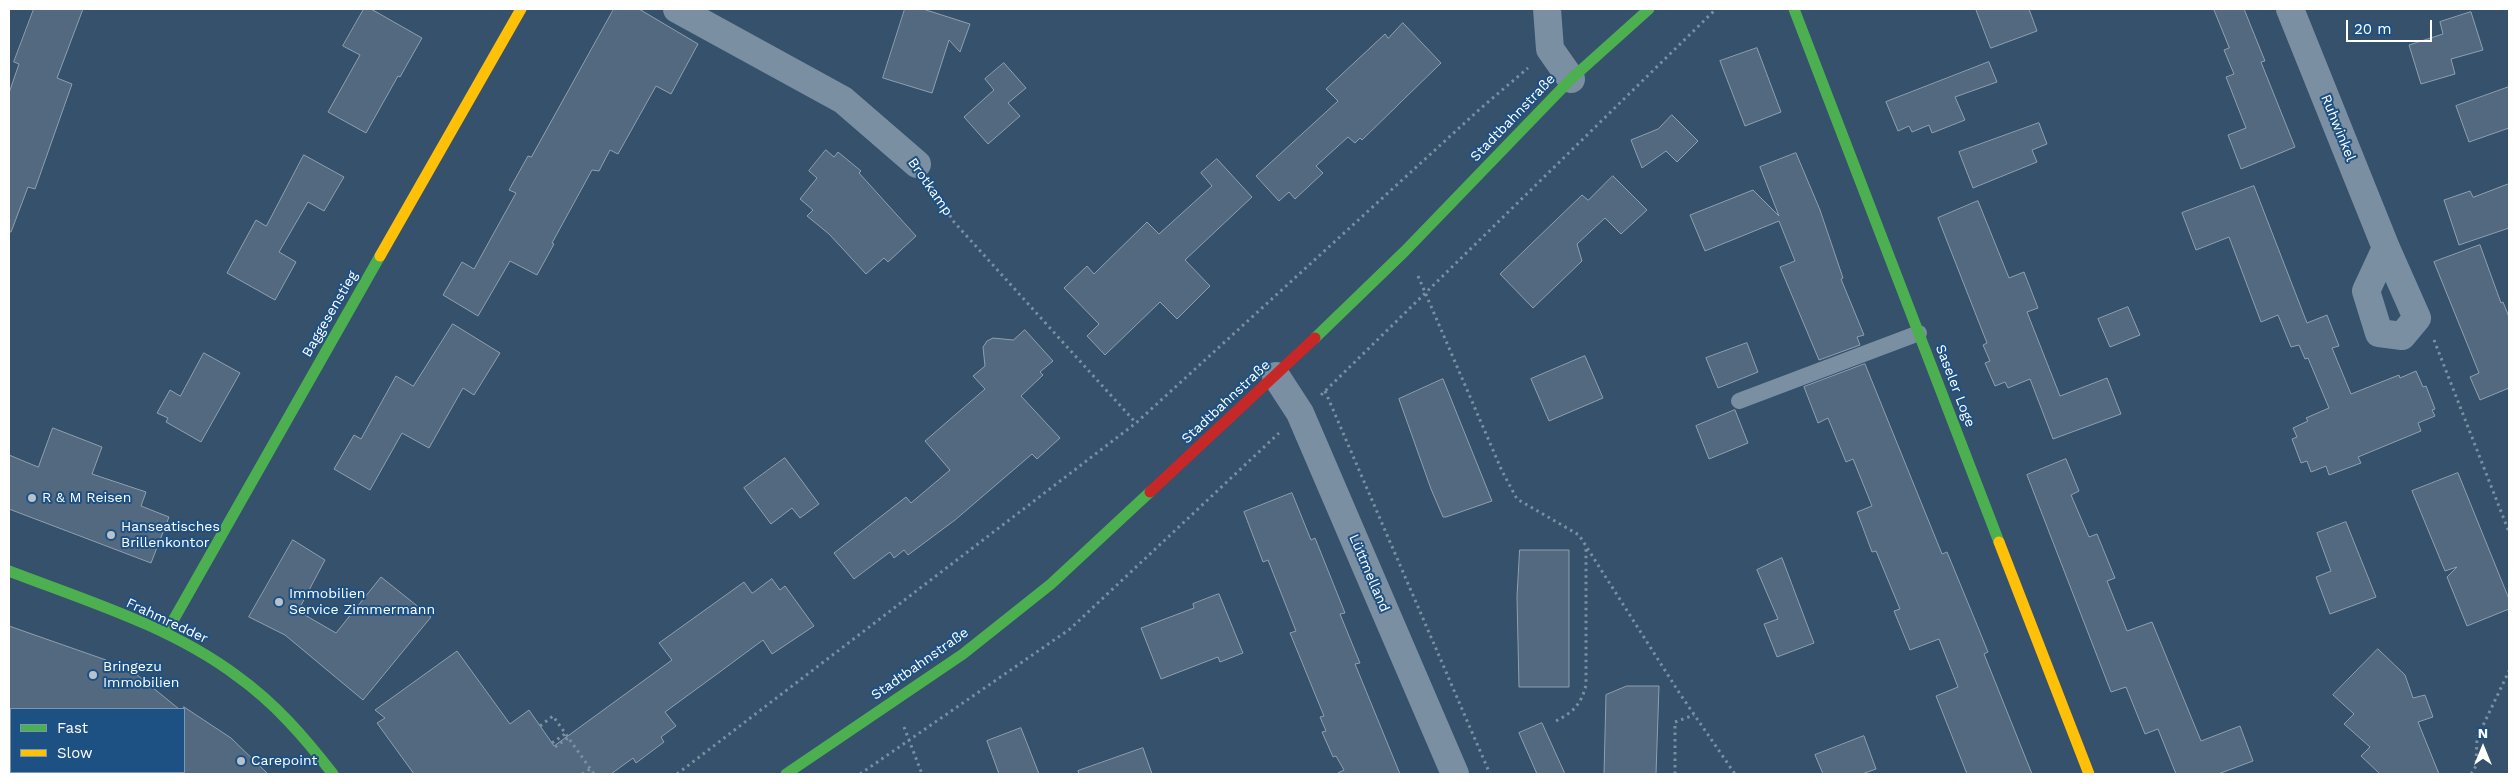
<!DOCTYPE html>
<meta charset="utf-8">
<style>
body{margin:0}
#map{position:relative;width:2518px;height:783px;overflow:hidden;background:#35516c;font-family:"Work Sans",sans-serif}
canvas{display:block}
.frame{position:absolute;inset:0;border:10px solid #fff;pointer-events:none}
.legend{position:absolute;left:10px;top:708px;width:175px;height:65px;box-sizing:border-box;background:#1e5183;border:1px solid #7897b5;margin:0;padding:6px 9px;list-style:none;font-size:15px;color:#fff}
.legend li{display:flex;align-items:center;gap:10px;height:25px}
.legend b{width:25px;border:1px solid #7897b5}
.north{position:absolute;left:2458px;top:723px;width:50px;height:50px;-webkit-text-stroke:4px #1e5183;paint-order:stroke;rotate:0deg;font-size:14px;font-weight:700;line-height:20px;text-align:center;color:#fff}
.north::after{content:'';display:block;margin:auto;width:18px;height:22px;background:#fff;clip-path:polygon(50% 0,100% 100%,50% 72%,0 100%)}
.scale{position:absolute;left:2346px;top:20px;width:86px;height:22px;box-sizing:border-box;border:2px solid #fff;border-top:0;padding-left:6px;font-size:15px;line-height:18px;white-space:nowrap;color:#fff;-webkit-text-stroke:4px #1e5183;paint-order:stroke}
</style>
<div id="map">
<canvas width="2518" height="783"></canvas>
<div class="frame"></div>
<ul class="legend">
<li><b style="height:6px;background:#4caf50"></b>Fast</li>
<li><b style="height:6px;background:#ffc107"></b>Slow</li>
</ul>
<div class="north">N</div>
<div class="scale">20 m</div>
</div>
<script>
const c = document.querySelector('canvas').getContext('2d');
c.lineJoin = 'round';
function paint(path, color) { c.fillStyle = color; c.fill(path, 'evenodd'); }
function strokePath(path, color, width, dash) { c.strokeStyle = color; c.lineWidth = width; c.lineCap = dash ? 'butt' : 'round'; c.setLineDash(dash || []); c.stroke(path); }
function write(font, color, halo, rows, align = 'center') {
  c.font = font + ' "Work Sans",sans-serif'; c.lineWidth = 4; c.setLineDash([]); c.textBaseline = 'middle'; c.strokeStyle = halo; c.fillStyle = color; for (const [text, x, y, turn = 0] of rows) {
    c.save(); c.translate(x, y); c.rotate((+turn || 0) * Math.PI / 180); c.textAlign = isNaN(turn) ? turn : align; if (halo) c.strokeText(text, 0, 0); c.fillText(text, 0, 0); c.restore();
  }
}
const building = new Path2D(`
 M 34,9 L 83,9 L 57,78 L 72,84 L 35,189 L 28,187 L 11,232 L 9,232 L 9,93 L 19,64 L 14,62 Z
 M 364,9 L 371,9 L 422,38 L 400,77 L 398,76 L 366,133 L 328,112 L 360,55 L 343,46 Z
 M 614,9 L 639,9 L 698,44 L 671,94 L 656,86 L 618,154 L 610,150 L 599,171 L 592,170 L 552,243 L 554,244 L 537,275 L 510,261 L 478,316 L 443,295 L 462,262 L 474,269 L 516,193 L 509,190 L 528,156 L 531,157 Z
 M 905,9 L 923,9 L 970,24 L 960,52 L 949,40 L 932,93 L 883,78 Z
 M 1976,9 L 2029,9 L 2037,31 L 1991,48 Z
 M 2214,9 L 2244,9 L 2265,61 L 2261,62 L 2295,147 L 2241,169 L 2228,135 L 2246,128 L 2226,77 L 2234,74 L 2224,50 L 2229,48 Z
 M 2471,12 L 2483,50 L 2451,59 L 2455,74 L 2421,84 L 2409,45 L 2443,34 L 2440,22 Z
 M 1403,23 L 1441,63 L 1362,140 L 1360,138 L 1355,143 L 1348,137 L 1316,166 L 1323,173 L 1295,199 L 1289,192 L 1279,201 L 1256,176 L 1338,101 L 1326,89 L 1385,34 L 1388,38 Z
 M 1757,48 L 1781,112 L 1745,126 L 1720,61 Z
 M 1989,62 L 1997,82 L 1955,97 L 1965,120 L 1932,133 L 1929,125 L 1912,132 L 1909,126 L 1898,131 L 1886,102 Z
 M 1004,63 L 1026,88 L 1008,103 L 1020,116 L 988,144 L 964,117 L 994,90 L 985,79 Z
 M 2509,87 L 2509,128 L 2469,142 L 2456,106 Z
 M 1672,115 L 1698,141 L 1677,162 L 1666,151 L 1642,168 L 1631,140 L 1658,129 Z
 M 2039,123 L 2047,144 L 2032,150 L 2037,162 L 1973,188 L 1959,152 Z
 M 826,150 L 834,157 L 838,152 L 861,171 L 859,173 L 916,236 L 888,262 L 884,258 L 866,274 L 829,234 L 807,216 L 813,210 L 800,199 L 817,178 L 809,171 Z
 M 1796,153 L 1820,210 L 1843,278 L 1841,279 L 1864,335 L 1857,337 L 1860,345 L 1819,360 L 1780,267 L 1795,261 L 1779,221 L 1705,251 L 1690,215 L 1753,190 L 1779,216 L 1760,167 Z
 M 304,155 L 344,177 L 324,211 L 308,202 L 279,252 L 296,262 L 275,300 L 227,273 L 256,220 L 266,226 Z
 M 1217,159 L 1252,197 L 1185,260 L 1210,286 L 1177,319 L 1160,302 L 1105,355 L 1087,336 L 1099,324 L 1064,288 L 1087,266 L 1094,274 L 1147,222 L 1159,234 L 1212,186 L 1201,173 Z
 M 1613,176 L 1647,210 L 1621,234 L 1605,218 L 1577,244 L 1582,261 L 1533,308 L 1500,274 L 1582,195 L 1588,200 Z
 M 2509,184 L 2509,228 L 2459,245 L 2444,200 L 2470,191 L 2473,197 Z
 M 2254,186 L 2307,323 L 2327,315 L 2339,346 L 2332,348 L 2351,394 L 2399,375 L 2400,378 L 2416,371 L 2423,387 L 2426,386 L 2435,409 L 2432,410 L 2435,416 L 2418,423 L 2421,431 L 2358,457 L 2361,463 L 2329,475 L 2326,466 L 2311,472 L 2307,461 L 2301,463 L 2292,439 L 2297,437 L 2293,428 L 2308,421 L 2306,418 L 2329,408 L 2308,358 L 2305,359 L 2299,345 L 2291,347 L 2278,315 L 2261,322 L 2229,237 L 2196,250 L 2182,213 Z
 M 1978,201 L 2009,278 L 2024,272 L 2038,308 L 2027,312 L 2060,396 L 2107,378 L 2121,414 L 2053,439 L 2030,379 L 2008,388 L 2005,382 L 1995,386 L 1985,363 L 1990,361 L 1983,345 L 1987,343 L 1938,218 Z
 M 2480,245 L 2501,303 L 2503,302 L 2509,317 L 2509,388 L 2480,400 L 2470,377 L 2479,373 L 2434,262 Z
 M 2128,307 L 2140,335 L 2110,347 L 2098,319 Z
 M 453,324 L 500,353 L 474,395 L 463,388 L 429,448 L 402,433 L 370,490 L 334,469 L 354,435 L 361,439 L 396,376 L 413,386 Z
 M 1025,330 L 1053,361 L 1040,372 L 1043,375 L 1021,396 L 1060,438 L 1037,459 L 1032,454 L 955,520 L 908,555 L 904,550 L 894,558 L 890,552 L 854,579 L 834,553 L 906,497 L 911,503 L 950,470 L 925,441 L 985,389 L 973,376 L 985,366 L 983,347 L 987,341 L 993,338 L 1013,340 Z
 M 1747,343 L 1758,372 L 1718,388 L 1706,358 Z
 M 204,353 L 240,373 L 201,442 L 166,422 L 168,418 L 157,413 L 170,390 L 180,396 Z
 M 1585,356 L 1603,398 L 1549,421 L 1531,379 Z
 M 1865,364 L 1942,554 L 1947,552 L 1975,620 L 1988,652 L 1984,654 L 2032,774 L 1967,774 L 1936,696 L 1958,687 L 1939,639 L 1910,650 L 1894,611 L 1900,609 L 1876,551 L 1872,552 L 1857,512 L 1872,506 L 1853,459 L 1846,462 L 1828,418 L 1818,423 L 1804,387 Z
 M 1443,379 L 1492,501 L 1446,517 L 1443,517 L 1431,489 L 1399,399 Z
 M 1735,410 L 1748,443 L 1709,459 L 1696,426 Z
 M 53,428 L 102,447 L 92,474 L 146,492 L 141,506 L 169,517 L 151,563 L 9,509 L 9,455 L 38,467 Z
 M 785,458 L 819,504 L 800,518 L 792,508 L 771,524 L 744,488 Z
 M 2066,459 L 2079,491 L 2071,495 L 2089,537 L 2097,534 L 2115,578 L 2107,581 L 2127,631 L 2152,622 L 2201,741 L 2240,726 L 2253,761 L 2218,774 L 2176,774 L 2158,729 L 2145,734 L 2126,687 L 2111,692 L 2027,475 Z
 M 2458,473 L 2509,599 L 2509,609 L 2467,626 L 2447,577 L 2457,567 L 2445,571 L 2412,491 Z
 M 1292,493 L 1311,540 L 1315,538 L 1345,613 L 1340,614 L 1360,663 L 1355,664 L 1400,774 L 1336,774 L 1344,770 L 1336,756 L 1333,757 L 1322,732 L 1326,731 L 1320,717 L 1324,716 L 1290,633 L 1296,631 L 1268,560 L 1263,562 L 1244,512 Z
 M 2346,522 L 2376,597 L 2330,614 L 2316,577 L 2331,571 L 2317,533 Z
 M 293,540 L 325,560 L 298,611 L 336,633 L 381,577 L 431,617 L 363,700 L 285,635 L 249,617 Z
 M 1520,550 L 1569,550 L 1569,687 L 1519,687 L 1517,597 Z
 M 1782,558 L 1814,643 L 1777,657 L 1764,624 L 1778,619 L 1757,570 Z
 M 772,579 L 780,590 L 785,586 L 814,626 L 772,654 L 763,640 L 717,674 L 665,712 L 676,726 L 661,737 L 664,742 L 636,763 L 633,758 L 611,774 L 414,774 L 377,723 L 385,718 L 375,710 L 457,651 L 510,724 L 529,710 L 554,746 L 672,660 L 659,643 L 744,582 L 752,593 Z
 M 1219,594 L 1243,653 L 1220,662 L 1218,657 L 1161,679 L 1141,628 L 1194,608 L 1193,604 Z
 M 9,626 L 106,660 L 108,668 L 131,670 L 179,709 L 9,709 Z
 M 2378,649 L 2405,675 L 2413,698 L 2425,695 L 2433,717 L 2418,722 L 2439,774 L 2380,774 L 2361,756 L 2370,747 L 2344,724 L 2354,714 L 2333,695 Z
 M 1627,686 L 1659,686 L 1656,774 L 1604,774 L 1606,695 Z
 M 184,707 L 231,738 L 268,774 L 184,774 Z
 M 1542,723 L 1565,774 L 1537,774 L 1519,733 Z
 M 1021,728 L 1039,774 L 999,774 L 987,741 Z
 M 1864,736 L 1876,769 L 1862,774 L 1823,774 L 1815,755 Z
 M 1143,748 L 1152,774 L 1079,774 L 1078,771 Z`);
paint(building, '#53697f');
strokePath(building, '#8fa0b0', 1);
strokePath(new Path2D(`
 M 932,188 L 954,222 L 1136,423
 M 1418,276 L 1502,471 L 1517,499 L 1579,535 L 1680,694 L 1735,774
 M 2434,340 L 2509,532
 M 1325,391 L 1490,774
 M 1321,395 L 1716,9
 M 1556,721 C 1573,712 1581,705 1586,685 L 1586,547
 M 540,726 L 553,716 L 594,774
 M 904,727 L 922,774
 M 552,743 L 565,734
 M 555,747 L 568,738
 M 582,774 L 590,769
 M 677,774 L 1136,423 L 1481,108 L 1528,68
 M 860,774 L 1070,629 L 1279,433
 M 1675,774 L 1675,722 L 1694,715
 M 2471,774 L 2476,766 L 2477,738 L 2509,671`), '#7b8fa2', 3, [2.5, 4]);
strokePath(new Path2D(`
 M 1739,401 L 1919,333`), '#7b8fa2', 16);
strokePath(new Path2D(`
 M 677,9 L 843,100 L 917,164
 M 1547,9 L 1550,49 L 1571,79
 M 2290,9 L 2386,248 L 2417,318 L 2402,336 L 2379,333 L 2366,291 L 2386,248
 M 1276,376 L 1300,413 L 1455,774`), '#7b8fa2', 28);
strokePath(new Path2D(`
 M 1794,9 L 1999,542
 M 1315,338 L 1405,251 L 1571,79 L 1649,9
 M 9,571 C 87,601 170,626 237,676 C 275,703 305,738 333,774
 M 166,633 L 380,256
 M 786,774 L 963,654 L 1051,584 L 1150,492`), '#4caf50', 11);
strokePath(new Path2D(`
 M 380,256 L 521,9
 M 1999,542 L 2089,774`), '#ffc107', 11);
strokePath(new Path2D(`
 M 1150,492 L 1315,338`), '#c62828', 11);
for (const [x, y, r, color] of [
 [32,498,5,"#b8c2cc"],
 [111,535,5,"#b8c2cc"],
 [279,602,5,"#b8c2cc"],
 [93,675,5,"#b8c2cc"],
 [241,761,5,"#b8c2cc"]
]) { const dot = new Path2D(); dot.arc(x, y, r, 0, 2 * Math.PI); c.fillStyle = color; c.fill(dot); strokePath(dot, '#1e5183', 2); }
write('14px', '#fff', '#1e5183', [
 ["Stadtbahnstraße",1513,118,-46],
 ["Ruhwinkel",2338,128,68],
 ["Brotkamp",930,187,55],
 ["Baggesenstieg",330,314,-60],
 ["Saseler Loge",1955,386,69],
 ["Stadtbahnstraße",1226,402,-43],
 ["Lüttmelland",1369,573,67],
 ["Frahmredder",167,621,25],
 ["Stadtbahnstraße",920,664,-35]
]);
write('14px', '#fff', '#1e5183', [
 ["R & M Reisen",42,498],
 ["Hanseatisches",121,527],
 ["Brillenkontor",121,543],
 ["Immobilien",289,594],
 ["Service Zimmermann",289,610],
 ["Bringezu",103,667],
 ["Immobilien",103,683],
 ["Carepoint",251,761]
], 'left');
</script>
